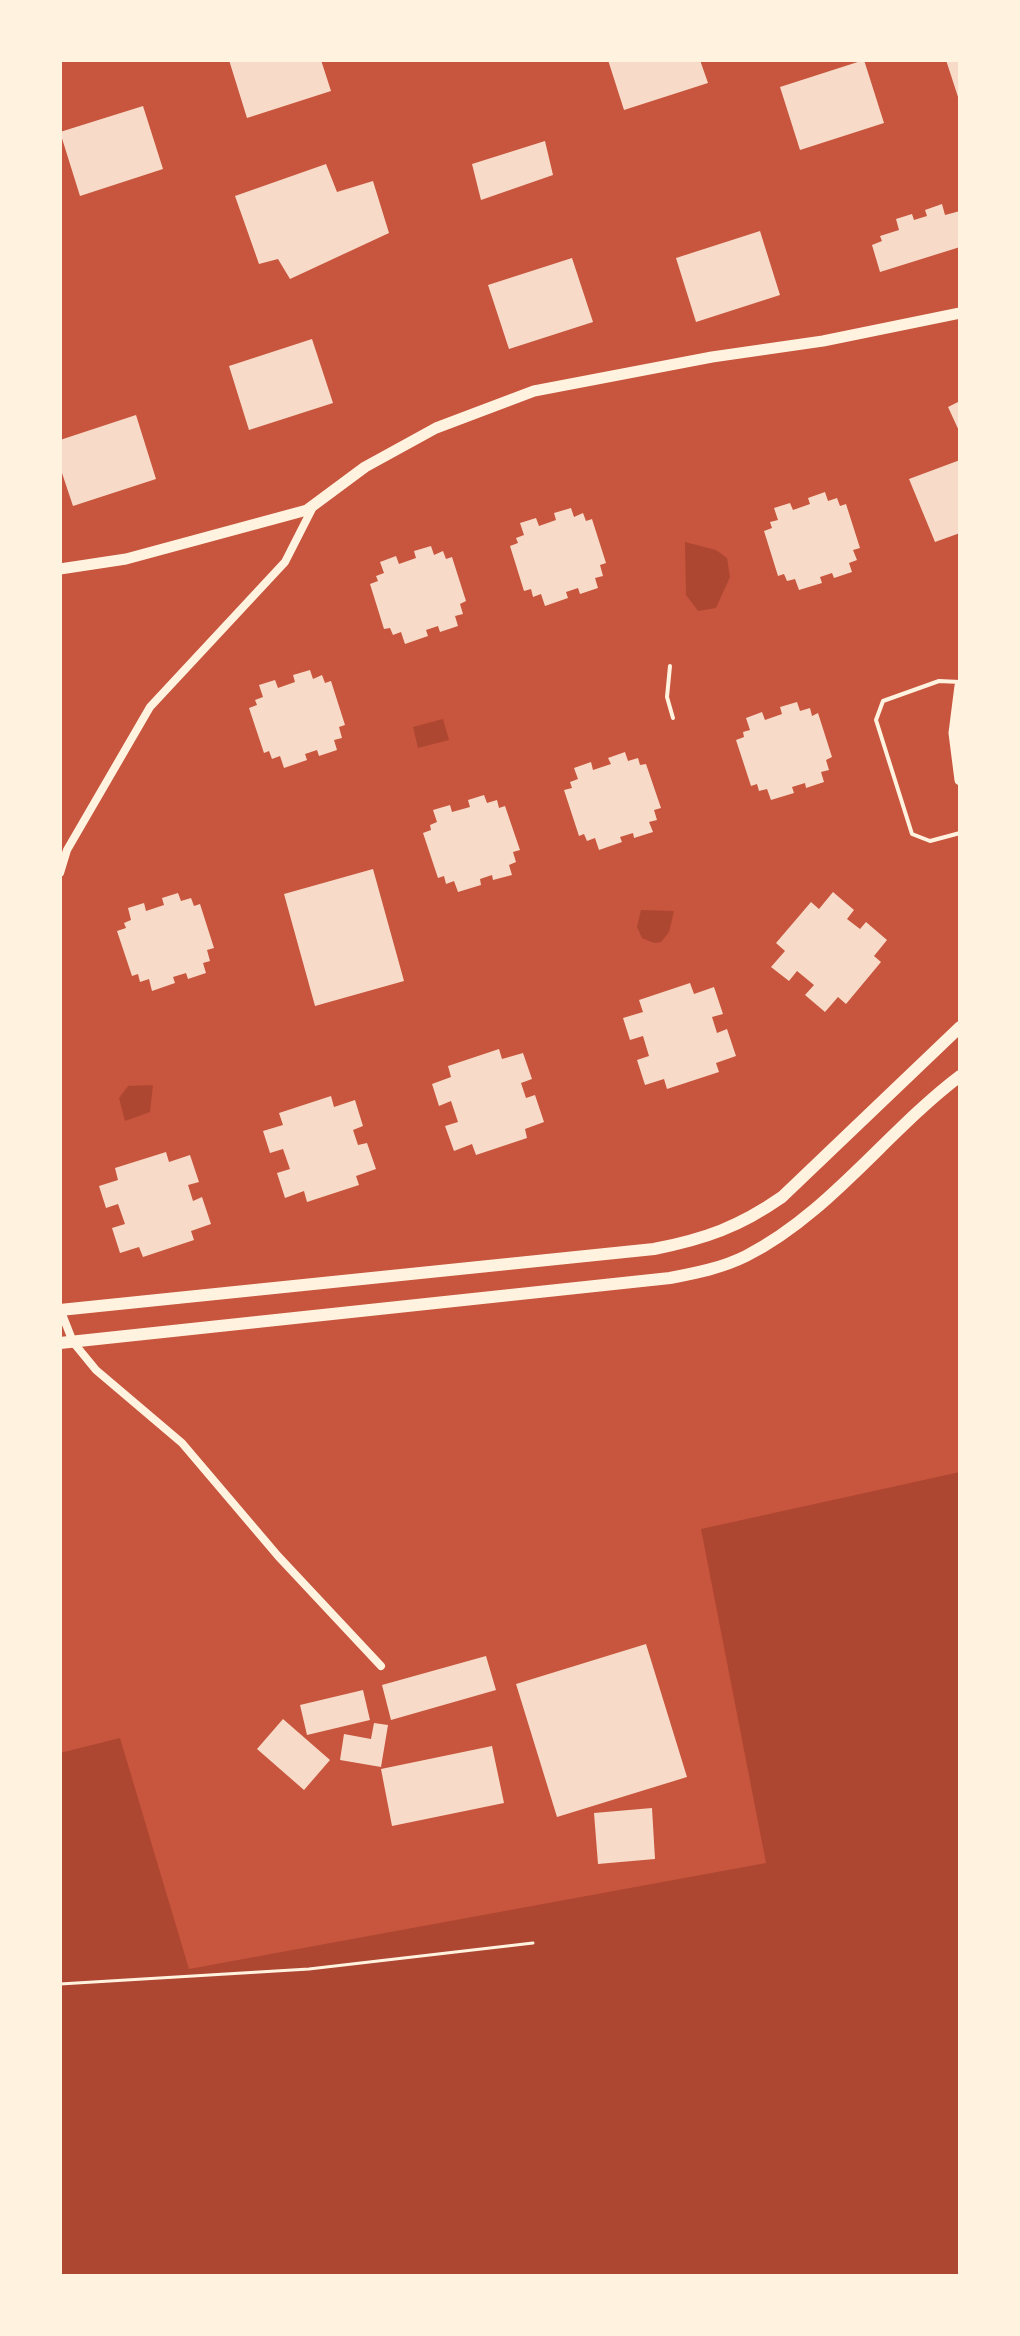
<!DOCTYPE html>
<style>
body{margin:0}
#map{position:relative;width:1020px;height:2336px;overflow:hidden;background:#c8553d;font-family:Commissioner,sans-serif}
canvas{display:block}
.frame{position:absolute;inset:0;border:62px solid #fff3e0;pointer-events:none}
</style>
<div id="map">
<canvas width="1020" height="2336"></canvas>
<div class="frame"></div>
</div>
<script>
const c = document.querySelector('canvas').getContext('2d');
c.lineJoin = 'round';
function paint(path, color) { c.fillStyle = color; c.fill(path, 'evenodd'); }
function strokePath(path, color, width, dash) { c.strokeStyle = color; c.lineWidth = width; c.lineCap = dash ? 'butt' : 'round'; c.setLineDash(dash || []); c.stroke(path); }
paint(new Path2D(`
 M 685,542 L 716,550 L 727,558 L 730,577 L 716,608 L 698,611 L 686,595 Z
 M 443,719 L 449,740 L 418,748 L 413,727 Z
 M 641,910 L 674,911 L 669,932 L 661,942 L 654,943 L 642,938 L 637,927 Z
 M 153,1085 L 150,1112 L 125,1121 L 119,1098 L 128,1086 Z
 M 960,1472 L 960,2276 L 60,2276 L 60,1753 L 120,1738 L 189,1969 L 766,1863 L 701,1529 Z`), '#ae4732');
paint(new Path2D(`
 M 229,60 L 321,60 L 331,91 L 247,118 Z
 M 608,60 L 700,60 L 708,83 L 624,110 Z
 M 864,60 L 884,123 L 800,150 L 780,87 Z
 M 946,60 L 960,60 L 960,100 L 959,100 Z
 M 143,106 L 163,169 L 80,196 L 60,132 Z
 M 545,141 L 553,175 L 481,200 L 472,164 Z
 M 326,164 L 337,192 L 373,181 L 389,233 L 290,279 L 278,259 L 259,264 L 235,196 Z
 M 942,204 L 945,215 L 960,211 L 960,247 L 880,272 L 872,245 L 882,241 L 880,236 L 899,230 L 896,219 L 912,214 L 914,220 L 927,216 L 925,210 Z
 M 760,231 L 780,295 L 696,322 L 676,258 Z
 M 572,258 L 593,322 L 509,349 L 488,285 Z
 M 312,339 L 333,403 L 249,430 L 229,366 Z
 M 960,401 L 960,433 L 948,407 Z
 M 136,415 L 156,479 L 73,506 L 60,467 L 60,440 Z
 M 960,460 L 960,533 L 935,542 L 909,479 Z
 M 825,492 L 828,501 L 837,498 L 840,506 L 846,504 L 860,548 L 853,550 L 857,560 L 849,563 L 852,572 L 834,578 L 832,573 L 820,577 L 822,583 L 799,590 L 795,579 L 787,581 L 784,574 L 778,576 L 764,531 L 772,528 L 770,522 L 778,520 L 774,508 L 790,503 L 793,510 L 810,504 L 808,498 Z
 M 571,508 L 574,517 L 583,513 L 586,521 L 592,519 L 606,563 L 600,565 L 603,576 L 595,578 L 598,588 L 580,594 L 578,588 L 566,592 L 568,598 L 545,606 L 541,594 L 533,597 L 531,589 L 524,591 L 510,546 L 518,543 L 516,538 L 524,535 L 520,523 L 536,518 L 539,526 L 556,520 L 554,513 Z
 M 431,546 L 434,555 L 443,551 L 446,559 L 452,557 L 466,601 L 460,604 L 463,614 L 455,616 L 458,626 L 440,632 L 438,626 L 426,630 L 428,636 L 405,644 L 401,632 L 393,635 L 390,628 L 384,629 L 370,584 L 378,581 L 376,576 L 384,573 L 380,562 L 396,556 L 399,564 L 416,558 L 414,551 Z
 M 310,670 L 313,679 L 322,675 L 325,683 L 331,681 L 345,725 L 339,727 L 342,738 L 334,740 L 337,750 L 319,756 L 317,750 L 305,754 L 307,760 L 284,768 L 280,756 L 272,759 L 269,751 L 264,753 L 249,708 L 257,705 L 255,700 L 263,697 L 259,685 L 275,680 L 278,688 L 295,682 L 293,675 Z
 M 797,702 L 800,711 L 810,708 L 812,716 L 818,713 L 832,757 L 826,760 L 829,770 L 821,772 L 824,782 L 806,788 L 805,783 L 792,787 L 794,793 L 771,800 L 767,789 L 759,791 L 757,784 L 751,786 L 736,740 L 744,737 L 743,732 L 750,730 L 746,718 L 762,712 L 765,720 L 782,714 L 780,707 Z
 M 625,752 L 628,761 L 638,758 L 640,765 L 646,764 L 661,808 L 654,810 L 657,820 L 649,822 L 653,832 L 634,838 L 633,833 L 620,837 L 622,842 L 599,850 L 595,838 L 587,841 L 584,834 L 579,836 L 564,790 L 572,788 L 570,782 L 578,779 L 574,768 L 591,762 L 593,770 L 611,764 L 608,758 Z
 M 484,795 L 487,803 L 497,800 L 499,808 L 505,806 L 520,850 L 513,852 L 516,862 L 509,865 L 512,875 L 493,880 L 492,875 L 480,879 L 481,885 L 458,892 L 454,881 L 446,884 L 444,876 L 438,878 L 423,833 L 431,830 L 430,825 L 437,822 L 433,810 L 450,805 L 452,812 L 470,807 L 468,800 Z
 M 373,869 L 404,981 L 315,1006 L 284,894 Z
 M 833,892 L 854,910 L 847,919 L 860,929 L 866,922 L 887,940 L 874,956 L 881,962 L 846,1004 L 838,997 L 825,1012 L 805,995 L 814,985 L 797,971 L 789,981 L 771,967 L 785,951 L 776,943 L 811,902 L 819,909 Z
 M 178,893 L 181,901 L 191,898 L 194,906 L 200,904 L 214,948 L 207,950 L 210,961 L 203,963 L 206,973 L 188,979 L 186,973 L 173,977 L 175,983 L 152,991 L 149,979 L 140,982 L 138,974 L 132,976 L 117,931 L 126,928 L 124,923 L 131,920 L 128,908 L 144,903 L 146,911 L 164,905 L 162,898 Z
 M 690,983 L 694,994 L 714,987 L 723,1014 L 712,1017 L 717,1033 L 727,1029 L 736,1056 L 716,1063 L 719,1072 L 667,1089 L 664,1079 L 645,1085 L 637,1060 L 649,1056 L 643,1036 L 630,1040 L 623,1018 L 643,1012 L 639,1000 Z
 M 499,1049 L 502,1059 L 523,1053 L 532,1079 L 521,1083 L 526,1098 L 535,1095 L 544,1122 L 525,1129 L 527,1138 L 476,1155 L 472,1144 L 454,1151 L 445,1126 L 458,1122 L 451,1101 L 439,1106 L 432,1084 L 451,1077 L 448,1066 Z
 M 331,1096 L 334,1107 L 355,1100 L 363,1126 L 353,1130 L 358,1145 L 367,1143 L 376,1169 L 356,1176 L 359,1185 L 307,1202 L 304,1191 L 285,1198 L 277,1173 L 290,1169 L 283,1149 L 270,1153 L 263,1131 L 283,1125 L 279,1113 Z
 M 166,1152 L 169,1162 L 190,1155 L 199,1182 L 188,1185 L 193,1201 L 202,1197 L 211,1224 L 191,1231 L 194,1240 L 143,1257 L 139,1247 L 120,1253 L 112,1228 L 125,1224 L 118,1204 L 106,1208 L 99,1186 L 118,1180 L 115,1168 Z
 M 646,1644 L 687,1777 L 557,1817 L 516,1684 Z
 M 486,1656 L 496,1690 L 391,1720 L 382,1685 Z
 M 363,1690 L 370,1720 L 307,1735 L 300,1705 Z
 M 283,1719 L 330,1760 L 304,1790 L 257,1749 Z
 M 374,1723 L 388,1725 L 381,1767 L 340,1760 L 344,1734 L 371,1739 Z
 M 492,1746 L 504,1803 L 392,1826 L 381,1769 Z
 M 652,1808 L 655,1859 L 598,1864 L 594,1813 Z`), '#f7dbc8');
strokePath(new Path2D(`
 M 60,1984 L 309,1969 L 533,1943`), '#fff3e0', 3);
strokePath(new Path2D(`
 M 670,666 L 667,697 L 673,718
 M 960,682 L 939,681 L 883,701 L 876,720 L 912,834 L 930,841 L 960,833`), '#fff3e0', 4);
strokePath(new Path2D(`
 M 60,873 L 67,850 L 150,707 L 285,562 L 314,505
 M 60,1309 L 73,1342 L 96,1370 L 182,1443 L 278,1556 L 381,1666`), '#fff3e0', 8);
strokePath(new Path2D(`
 M 60,569 L 126,559 L 307,510 L 365,467 L 436,428 L 534,391 L 712,357 L 823,341 L 960,313
 M 960,686 L 954,733 L 960,780`), '#fff3e0', 11);
strokePath(new Path2D(`
 M 60,1310 L 654,1249 C 705,1239 739,1227 782,1197 L 960,1027
 M 60,1343 L 670,1278 C 696,1273 722,1268 746,1256 C 829,1214 886,1132 960,1076`), '#fff3e0', 12);
</script>
